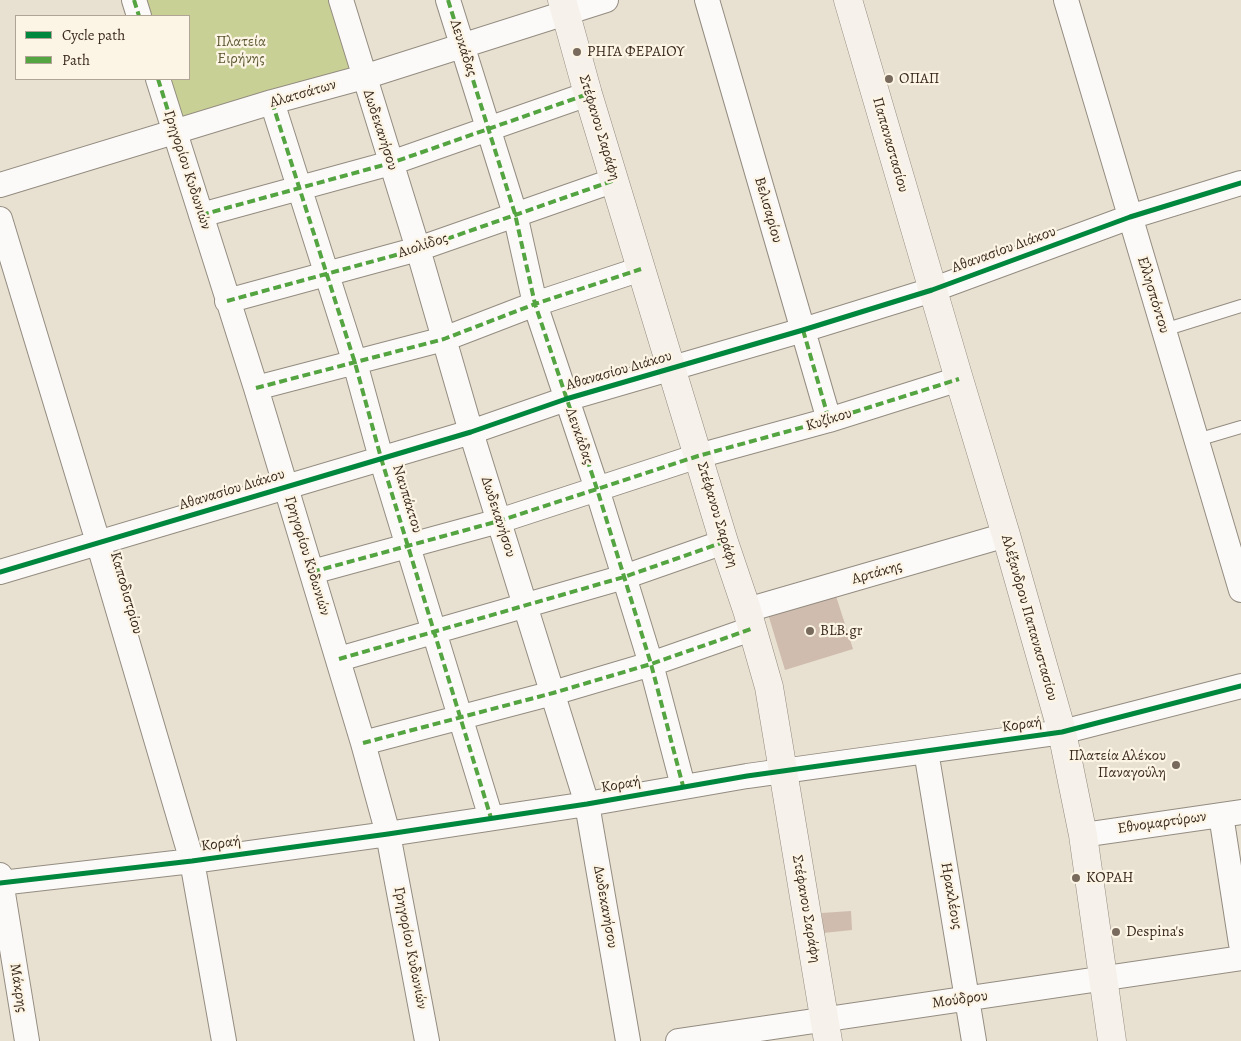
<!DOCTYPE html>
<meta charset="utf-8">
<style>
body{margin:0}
#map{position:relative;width:1241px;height:1041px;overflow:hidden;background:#e8e0d0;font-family:Alegreya,serif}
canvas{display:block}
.legend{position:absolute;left:15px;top:15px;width:175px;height:65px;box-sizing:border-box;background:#fcf5e5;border:1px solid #afa495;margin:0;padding:6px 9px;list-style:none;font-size:15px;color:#3b2a1e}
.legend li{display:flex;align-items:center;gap:10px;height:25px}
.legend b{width:25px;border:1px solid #afa495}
</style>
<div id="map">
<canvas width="1241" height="1041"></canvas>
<ul class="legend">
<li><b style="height:6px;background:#00873e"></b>Cycle path</li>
<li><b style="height:6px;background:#54a441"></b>Path</li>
</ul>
</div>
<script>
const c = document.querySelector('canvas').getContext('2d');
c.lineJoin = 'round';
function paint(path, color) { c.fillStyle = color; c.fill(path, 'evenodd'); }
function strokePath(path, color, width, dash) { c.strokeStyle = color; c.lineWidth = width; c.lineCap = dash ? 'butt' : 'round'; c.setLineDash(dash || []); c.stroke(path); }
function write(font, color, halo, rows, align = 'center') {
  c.font = font + ' Alegreya,serif'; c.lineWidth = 4.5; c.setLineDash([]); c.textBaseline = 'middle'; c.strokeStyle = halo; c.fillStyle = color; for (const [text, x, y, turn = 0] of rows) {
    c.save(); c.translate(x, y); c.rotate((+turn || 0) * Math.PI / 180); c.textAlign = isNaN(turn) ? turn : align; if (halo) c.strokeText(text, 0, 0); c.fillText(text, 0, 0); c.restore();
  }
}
paint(new Path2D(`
 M 140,0 L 330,0 L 353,75 L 178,120 L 165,79 L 189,79 L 189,16 L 145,16 Z`), '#c9d096');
paint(new Path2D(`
 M 835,593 L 853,649 L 785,670 L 768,614 Z
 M 851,911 L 852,930 L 823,933 L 822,913 Z`), '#cfbcae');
const lane = new Path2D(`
 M 1164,330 L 1241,306
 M 1197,440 L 1241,427`);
const street = new Path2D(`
 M 134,0 L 139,16
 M 341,0 L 418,249 L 471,432 L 587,804 L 628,1041
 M 448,0 L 515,214 L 535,304 L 597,489 L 651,664 L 683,786
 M 707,0 L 829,420
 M 1066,0 L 1241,590
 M 158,79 L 256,388 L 363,743 L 388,834 L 427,1041
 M 272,102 L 355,363 L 381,458 L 491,818
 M 0,185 L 272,102 L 364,77 L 606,0
 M 201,215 L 391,163 L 588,94
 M 0,219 L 98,542 L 192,861 L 224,1041
 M 227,301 L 418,249 L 615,180
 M 256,388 L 444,339 L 535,304 L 641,269
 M 0,572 L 471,432 L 566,399 L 803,330 L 932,290 L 1130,217 L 1241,183
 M 312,572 L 499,521 L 698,456 L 829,420 L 959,379
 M 747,610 L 1006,535
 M 339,659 L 624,577 L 724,542
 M 363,743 L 553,693 L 651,664 L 751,629
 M 926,751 L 974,1041
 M 1221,815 L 1241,944
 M 1083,835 L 1241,812
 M 0,875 L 27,1041
 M 0,883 L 192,861 L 388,834 L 587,804 L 747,776 L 1062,732 L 1241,686
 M 678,1041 L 1241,958`);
const secondary = new Path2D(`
 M 562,0 L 588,94 L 724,542 L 747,610 L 769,687 L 828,1041
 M 848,0 L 959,379 L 1006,535 L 1062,732 L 1083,835 L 1112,1041`);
strokePath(lane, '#938c81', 14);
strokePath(street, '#938c81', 26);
strokePath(secondary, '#938c81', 29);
strokePath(lane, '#fcfaf8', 12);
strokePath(street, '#fcfaf8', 24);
strokePath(secondary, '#f6f1ea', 28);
strokePath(new Path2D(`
 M 134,0 L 139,16
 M 448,0 L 515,214 L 535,304 L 597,489 L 651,664 L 683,786
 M 158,79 L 175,133
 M 272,102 L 355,363 L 381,458 L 491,818
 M 201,215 L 391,163 L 588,94
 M 227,301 L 418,249 L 615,180
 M 803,330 L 829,420
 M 256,388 L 444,339 L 535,304 L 641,269
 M 312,572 L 499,521 L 698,456 L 829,420 L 959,379
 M 339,659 L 624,577 L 724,542
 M 363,743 L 553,693 L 651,664 L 751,629`), '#54a441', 4, [8, 4]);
strokePath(new Path2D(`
 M 0,572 L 471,432 L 566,399 L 803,330 L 932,290 L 1130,217 L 1241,183
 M 0,883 L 192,861 L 388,834 L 587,804 L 747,776 L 1062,732 L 1241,686`), '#00873e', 5);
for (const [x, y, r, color] of [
 [577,52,5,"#786a5c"],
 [889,79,5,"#786a5c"],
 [810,631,5,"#786a5c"],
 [1176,765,5,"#786a5c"],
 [1076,878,5,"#786a5c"],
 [1116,932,5,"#786a5c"]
]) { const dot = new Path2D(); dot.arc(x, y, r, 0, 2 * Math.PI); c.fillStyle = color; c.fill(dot); strokePath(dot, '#fcf5e5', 2); }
write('15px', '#5e5834', '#fcf5e5', [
 ["Πλατεία",241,42],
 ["Ειρήνης",241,59]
]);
write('15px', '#3b2a1e', '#fcf5e5', [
 ["Λευκάδας",463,48,72],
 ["Αλατσάτων",303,94,-16],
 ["Στέφανου Σαράφη",599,128,73],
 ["Δωδεκανήσου",380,130,72],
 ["Παπαναστασίου",890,145,74],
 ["Γρηγορίου Κυδωνιών",187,170,72],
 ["Βελισαρίου",768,210,74],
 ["Αιολίδος",423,246,-18],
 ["Αθανασίου Διάκου",1004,250,-20],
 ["Ελλησπόντου",1153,295,73],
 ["Αθανασίου Διάκου",619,371,-16],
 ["Κυζίκου",829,420,-17],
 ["Λευκάδας",579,436,71],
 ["Αθανασίου Διάκου",232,490,-17],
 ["Ναυπάκτου",407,499,73],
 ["Στέφανου Σαράφη",717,515,73],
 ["Δωδεκανήσου",498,517,72],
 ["Γρηγορίου Κυδωνιών",307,556,73],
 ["Αρτάκης",877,573,-16],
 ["Καποδιστρίου",126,593,74],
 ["Αλέξανδρου Παπαναστασίου",1029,618,74],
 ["Κοραή",1022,725,-8],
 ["Κοραή",621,785,-10],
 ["Εθνομαρτύρων",1162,823,-8],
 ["Κοραή",221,844,-8],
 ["Ηρακλέους",951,896,80],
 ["Δωδεκανήσου",605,907,80],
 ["Στέφανου Σαράφη",806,909,80],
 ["Γρηγορίου Κυδωνιών",410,948,79],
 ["Μάκρης",18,988,81],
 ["Μούδρου",960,1000,-8]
]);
write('15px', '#3b2a1e', '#fcf5e5', [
 ["ΡΗΓΑ ΦΕΡΑΙΟΥ",587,52],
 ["ΟΠΑΠ",899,79],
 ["BLB.gr",820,631],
 ["Πλατεία Αλέκου",1166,756,"right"],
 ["Παναγούλη",1166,773,"right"],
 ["ΚΟΡΑΗ",1086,878],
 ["Despina's",1126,932]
], 'left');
</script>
